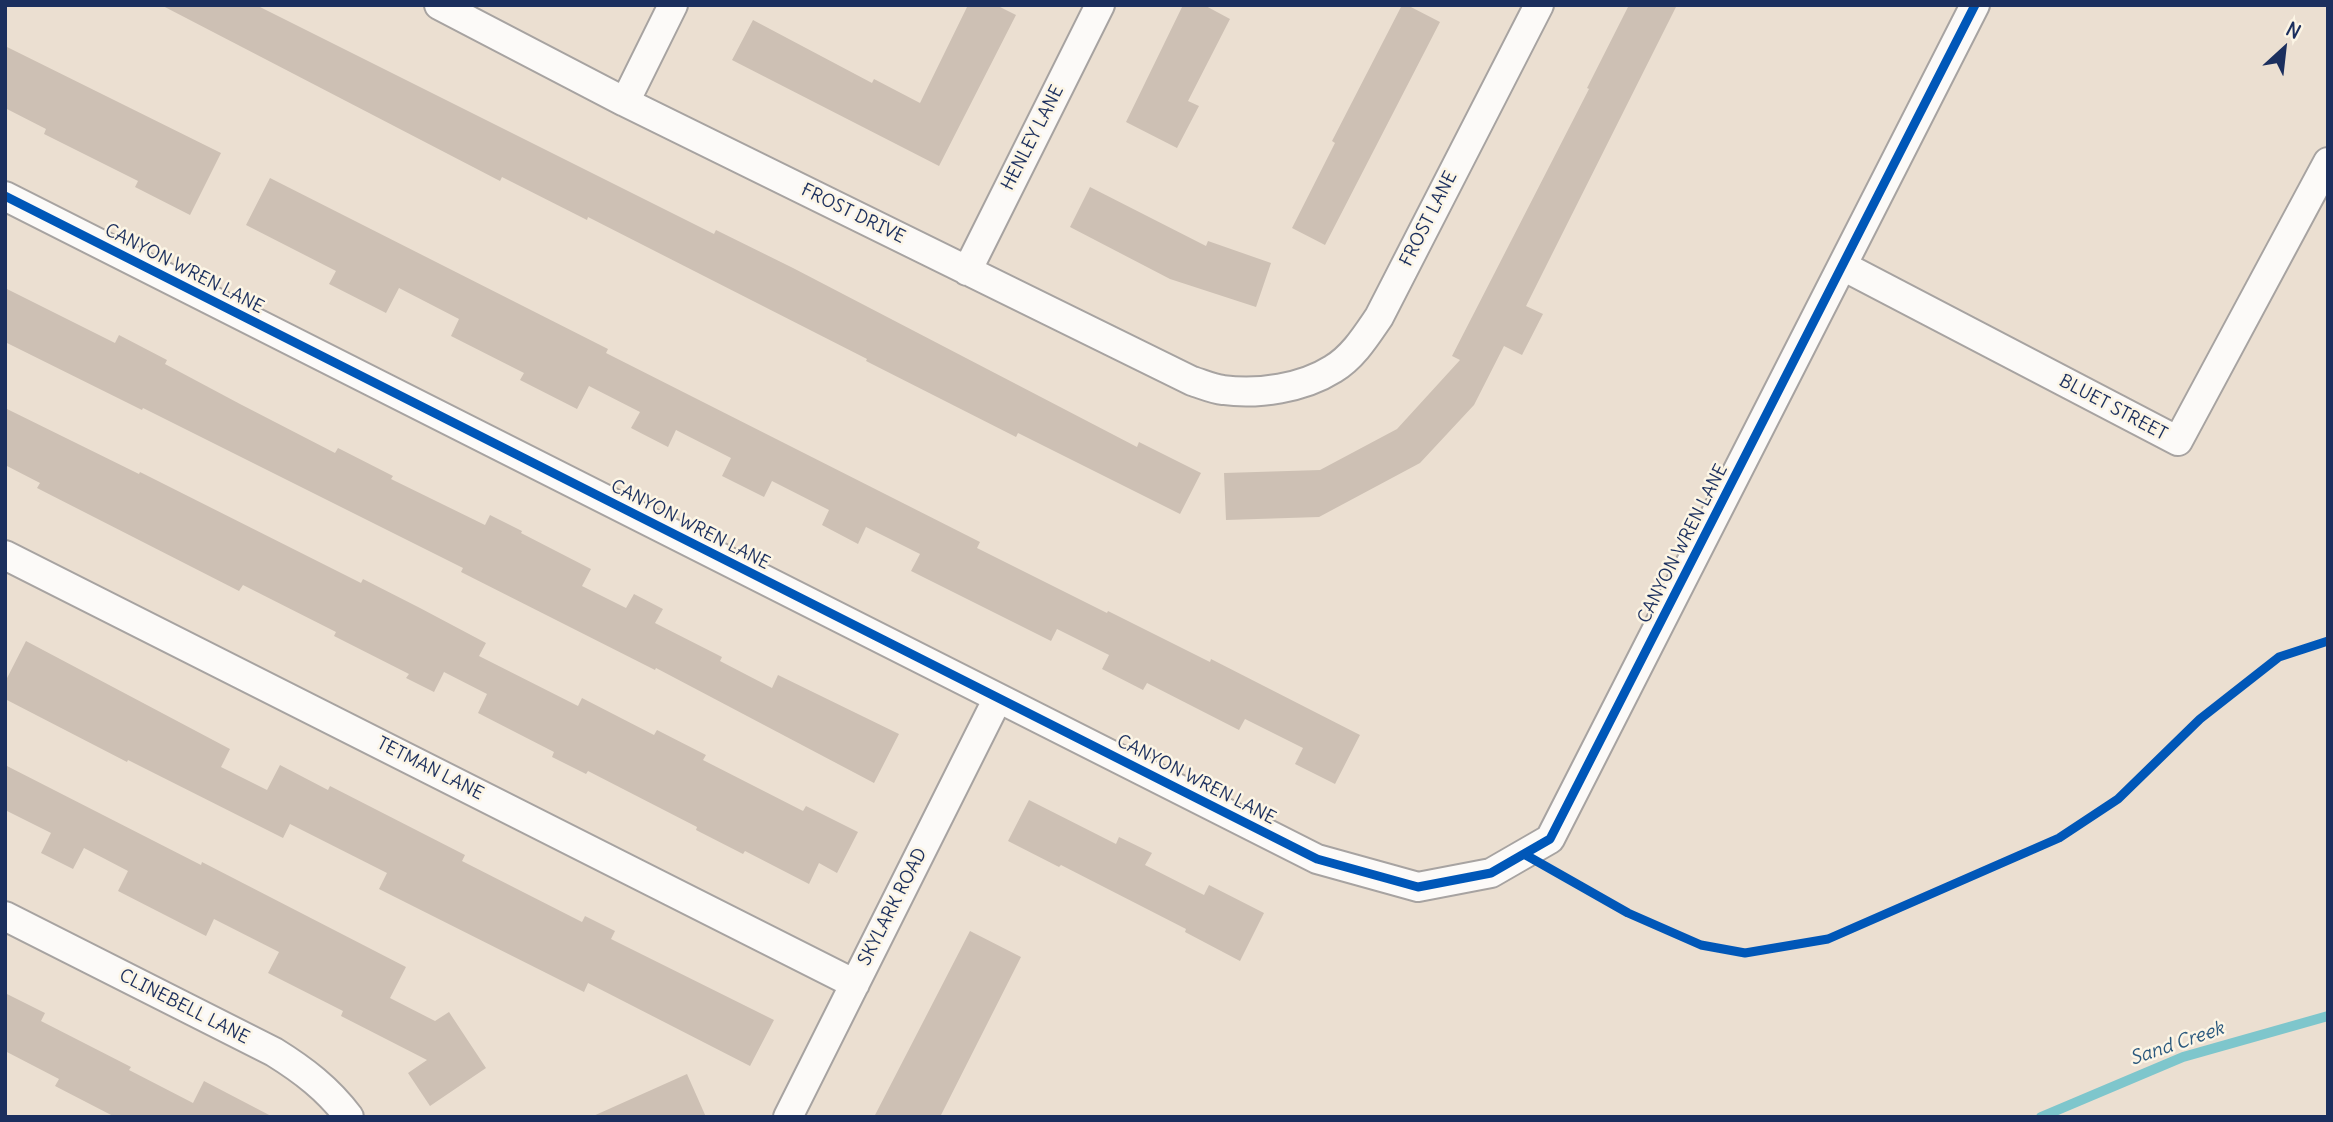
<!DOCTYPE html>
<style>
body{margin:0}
#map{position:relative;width:2333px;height:1122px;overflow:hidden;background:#ebdfd1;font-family:Delius,sans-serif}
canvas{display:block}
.frame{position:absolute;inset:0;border:7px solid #1b2f5e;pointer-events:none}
.north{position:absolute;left:2249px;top:14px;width:70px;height:70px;-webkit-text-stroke:5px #fcf5e5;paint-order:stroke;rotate:27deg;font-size:19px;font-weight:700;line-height:28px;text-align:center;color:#1b2f5e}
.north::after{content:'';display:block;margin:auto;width:24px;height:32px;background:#1b2f5e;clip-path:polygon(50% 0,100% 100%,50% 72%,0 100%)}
</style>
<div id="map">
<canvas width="2333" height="1122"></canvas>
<div class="frame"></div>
<div class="north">N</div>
</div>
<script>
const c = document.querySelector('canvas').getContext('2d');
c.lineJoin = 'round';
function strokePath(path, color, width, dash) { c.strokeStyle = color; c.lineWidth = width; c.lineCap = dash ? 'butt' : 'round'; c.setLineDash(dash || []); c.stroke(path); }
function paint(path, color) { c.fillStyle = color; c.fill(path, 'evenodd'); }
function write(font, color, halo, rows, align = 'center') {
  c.font = font + ' Delius,sans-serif'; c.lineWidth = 5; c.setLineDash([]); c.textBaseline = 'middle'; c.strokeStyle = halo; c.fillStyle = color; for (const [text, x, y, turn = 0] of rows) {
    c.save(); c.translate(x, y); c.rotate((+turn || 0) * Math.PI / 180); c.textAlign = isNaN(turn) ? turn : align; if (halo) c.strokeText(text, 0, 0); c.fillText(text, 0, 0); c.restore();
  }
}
strokePath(new Path2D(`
 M 2041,1117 L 2183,1057 L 2328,1016`), '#7ec6cc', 10);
paint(new Path2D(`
 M 161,5 L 256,5 L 714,234 L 716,230 L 793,268 L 1137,447 L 1139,442 L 1201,473 L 1180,514 L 1018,433 L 1016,437 L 866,361 L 867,359 L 588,217 L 587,220 L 502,177 L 500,181 Z
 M 968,5 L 996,5 L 1016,15 L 939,166 L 732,60 L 753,20 L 872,83 L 874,79 L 920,103 Z
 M 1183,5 L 1204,5 L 1230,19 L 1188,101 L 1199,106 L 1177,148 L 1126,122 Z
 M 1402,5 L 1407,5 L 1440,22 L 1325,245 L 1292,228 L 1335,143 L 1332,141 Z
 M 1629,5 L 1677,5 L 1526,306 L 1543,314 L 1522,355 L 1504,346 L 1474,405 L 1420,463 L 1319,517 L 1226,520 L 1224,473 L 1320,470 L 1397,429 L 1460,360 L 1452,356 L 1589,89 L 1587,88 Z
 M 5,46 L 221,153 L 190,215 L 135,187 L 138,181 L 44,134 L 46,129 L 5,108 Z
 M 270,178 L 608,349 L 606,353 L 980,542 L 977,548 L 1107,613 L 1108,611 L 1210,662 L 1211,659 L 1360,735 L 1335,784 L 1295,764 L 1303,748 L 1245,719 L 1239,730 L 1147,683 L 1143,690 L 1102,669 L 1109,655 L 1057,629 L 1051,641 L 911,571 L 920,554 L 866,527 L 858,544 L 822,525 L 829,510 L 772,481 L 764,497 L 722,476 L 731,458 L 676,430 L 668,447 L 631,428 L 640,412 L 589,386 L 577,409 L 520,380 L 524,373 L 451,336 L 459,319 L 399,288 L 386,313 L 329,284 L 336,271 L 246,225 Z
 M 1090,187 L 1206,246 L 1208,241 L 1271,263 L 1256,307 L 1170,279 L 1070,227 Z
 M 5,288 L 115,343 L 119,335 L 167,360 L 165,364 L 240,404 L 335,453 L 338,448 L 393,476 L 391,479 L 485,525 L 490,515 L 522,531 L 521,533 L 591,569 L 582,586 L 626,608 L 634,594 L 663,609 L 655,623 L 722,657 L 720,661 L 772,688 L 778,675 L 899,734 L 874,783 L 656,668 L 655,670 L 461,572 L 463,568 L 143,408 L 142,410 L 5,342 Z
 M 5,408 L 139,474 L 140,472 L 361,583 L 363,579 L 420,608 L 486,643 L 479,656 L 578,706 L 582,698 L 654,735 L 657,730 L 706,755 L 703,760 L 803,811 L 806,806 L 858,832 L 837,873 L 819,863 L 809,884 L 745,851 L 743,854 L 696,830 L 697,827 L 588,771 L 586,774 L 552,757 L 554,752 L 478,713 L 487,694 L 444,672 L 434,692 L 406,678 L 409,674 L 334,636 L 336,632 L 243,585 L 239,591 L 37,488 L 40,483 L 5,465 Z
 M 26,641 L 230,749 L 221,767 L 267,790 L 280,765 L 328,790 L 330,786 L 465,855 L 462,861 L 582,922 L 585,916 L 615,931 L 611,939 L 774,1020 L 750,1066 L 588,983 L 584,992 L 379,889 L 387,873 L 290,824 L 283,838 L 128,760 L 127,762 L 5,699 L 5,682 Z
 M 5,765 L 201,865 L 202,862 L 406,967 L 390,998 L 435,1021 L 449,1012 L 486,1068 L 430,1106 L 408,1073 L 427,1060 L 341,1016 L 343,1011 L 268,973 L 279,952 L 214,919 L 206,936 L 118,891 L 128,871 L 84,848 L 73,869 L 41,853 L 51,833 L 5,810 Z
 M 1029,800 L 1116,844 L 1119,837 L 1152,853 L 1145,865 L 1204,895 L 1209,885 L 1264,913 L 1240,961 L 1185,932 L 1186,929 L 1061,865 L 1059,867 L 1008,841 Z
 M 970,931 L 1021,957 L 940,1117 L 874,1117 Z
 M 5,993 L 45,1013 L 41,1021 L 131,1067 L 129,1070 L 193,1103 L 204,1081 L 273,1117 L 115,1117 L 55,1086 L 59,1079 L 5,1051 Z
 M 687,1074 L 706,1117 L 591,1117 Z`), '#cdc0b4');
const minor = new Path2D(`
 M 439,5 L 625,102 L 1192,381 C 1202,384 1213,389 1223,390 C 1258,395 1303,388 1333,369 C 1353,357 1366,336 1379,317 L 1539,5
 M 625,102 L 673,5
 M 5,196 L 1317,859 L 1418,887 L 1491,873 L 1550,839 L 1975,5
 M 1843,266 L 2178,441 L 2328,162
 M 967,271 L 1100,5
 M 5,555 L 855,984
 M 5,916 L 274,1052 C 303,1070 328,1089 349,1117
 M 788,1117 L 998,698`);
strokePath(minor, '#a7a3a1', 32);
strokePath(minor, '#fcfaf8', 28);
strokePath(new Path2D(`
 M 5,196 L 1317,859 L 1418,887 L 1491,873 L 1550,839 L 1975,5
 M 1524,854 L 1628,913 L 1701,945 L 1745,953 L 1828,939 L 2059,838 L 2118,799 L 2200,719 L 2279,657 L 2328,641`), '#0057b8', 9);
write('18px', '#1b2f5e', '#fcf5e5', [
 ["HENLEY LANE",1033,138,-63],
 ["FROST DRIVE",853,214,26],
 ["FROST LANE",1429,219,-63],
 ["CANYON WREN LANE",184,269,27],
 ["BLUET STREET",2113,408,28],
 ["CANYON WREN LANE",690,525,27],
 ["CANYON WREN LANE",1683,544,-63],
 ["TETMAN LANE",430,769,27],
 ["CANYON WREN LANE",1196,780,27],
 ["SKYLARK ROAD",893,907,-63],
 ["CLINEBELL LANE",184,1007,27]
]);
write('italic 19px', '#2b597e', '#fcf5e5', [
 ["Sand Creek",2177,1044,-19]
]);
</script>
